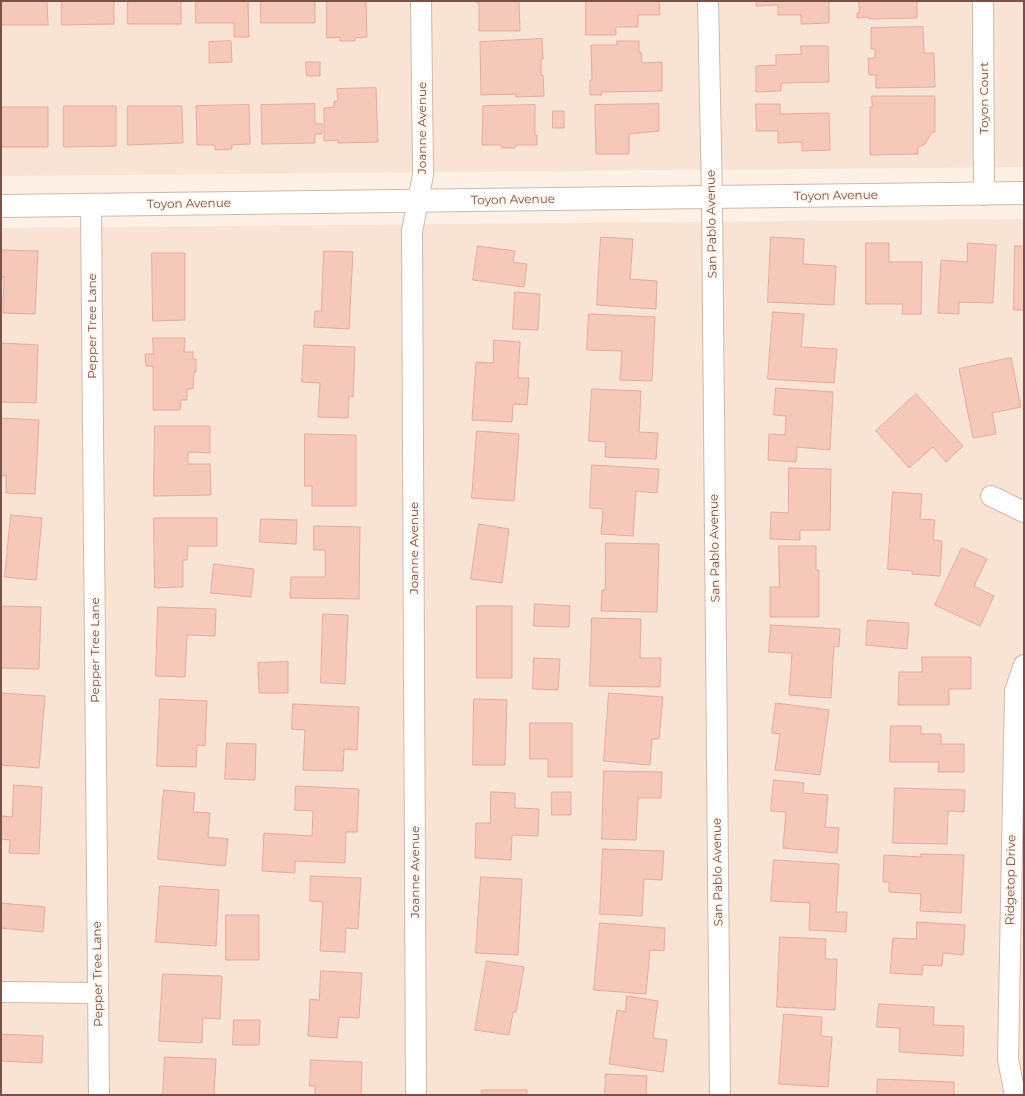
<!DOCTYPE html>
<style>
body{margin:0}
#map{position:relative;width:1025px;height:1096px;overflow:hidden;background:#fef0e5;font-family:Montserrat,sans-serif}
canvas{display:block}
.frame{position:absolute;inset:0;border:2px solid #785248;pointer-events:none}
</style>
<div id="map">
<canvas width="1025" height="1096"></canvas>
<div class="frame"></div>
</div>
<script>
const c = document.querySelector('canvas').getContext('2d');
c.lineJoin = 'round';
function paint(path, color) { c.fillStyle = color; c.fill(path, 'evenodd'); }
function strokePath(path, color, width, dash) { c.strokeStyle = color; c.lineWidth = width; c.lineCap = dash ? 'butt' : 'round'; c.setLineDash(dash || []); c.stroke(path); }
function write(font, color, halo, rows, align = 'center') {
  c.font = font + ' Montserrat,sans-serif'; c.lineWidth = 3.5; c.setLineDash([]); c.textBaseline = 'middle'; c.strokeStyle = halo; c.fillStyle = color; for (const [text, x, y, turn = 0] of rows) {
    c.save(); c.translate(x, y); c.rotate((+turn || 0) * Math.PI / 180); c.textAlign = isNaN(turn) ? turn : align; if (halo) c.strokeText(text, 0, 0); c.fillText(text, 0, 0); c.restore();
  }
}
paint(new Path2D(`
 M 1,1 L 1024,1 L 1024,167 L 1,176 Z
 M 1024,219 L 1024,1095 L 1,1095 L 1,228 Z`), '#f8e3d5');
const building = new Path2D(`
 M 1,1 L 47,1 L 48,25 L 1,25 Z
 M 62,1 L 114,1 L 114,24 L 62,25 Z
 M 128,1 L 181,1 L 181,24 L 128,24 Z
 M 196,1 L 248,1 L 249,37 L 234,37 L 234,23 L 196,23 Z
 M 261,1 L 315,1 L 315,23 L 261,23 Z
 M 327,1 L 366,1 L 367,37 L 355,38 L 355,41 L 340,41 L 340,37 L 327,38 Z
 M 476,1 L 519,1 L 520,31 L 479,31 L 479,3 L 477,3 Z
 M 586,1 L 659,1 L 660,15 L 638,15 L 638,27 L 616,27 L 616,35 L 586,35 Z
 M 757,1 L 829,1 L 829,23 L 801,24 L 801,15 L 778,15 L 778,5 L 757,6 Z
 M 859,1 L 917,1 L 917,18 L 869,19 L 868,17 L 857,18 L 857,13 L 859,13 Z
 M 923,27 L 924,53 L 934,53 L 935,87 L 876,88 L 876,75 L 869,75 L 868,58 L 875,58 L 875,49 L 871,49 L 871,28 Z
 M 542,39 L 543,59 L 541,59 L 541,75 L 543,75 L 544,96 L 516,97 L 516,94 L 481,95 L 480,42 Z
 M 231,41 L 232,62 L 209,63 L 209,42 Z
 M 617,41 L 639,41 L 639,53 L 641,52 L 642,63 L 662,62 L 662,91 L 601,92 L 602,95 L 590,95 L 590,80 L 592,80 L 591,45 L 617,45 Z
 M 801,46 L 828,46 L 829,82 L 781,83 L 781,91 L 756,92 L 756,66 L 776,65 L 776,55 L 801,54 Z
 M 306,62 L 320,62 L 320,76 L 307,76 Z
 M 376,88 L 378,142 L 338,143 L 338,140 L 324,141 L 324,108 L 334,107 L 334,101 L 338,101 L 337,89 Z
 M 872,96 L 935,96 L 935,132 L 932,132 L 925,144 L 918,147 L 918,154 L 870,155 L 870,107 L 872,107 Z
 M 315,104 L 315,124 L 322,124 L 322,134 L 315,134 L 315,143 L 262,144 L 261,105 Z
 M 659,104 L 659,131 L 629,134 L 629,154 L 596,154 L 595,105 Z
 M 756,104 L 780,104 L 780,114 L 829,113 L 830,150 L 802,151 L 802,142 L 778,143 L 778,131 L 757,131 Z
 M 249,105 L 250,144 L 232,145 L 232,149 L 215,150 L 215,145 L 197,145 L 196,106 Z
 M 535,105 L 535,135 L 537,135 L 537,145 L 516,145 L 515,148 L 502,148 L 501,145 L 482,145 L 483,106 Z
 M 64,106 L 116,106 L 116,146 L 64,147 Z
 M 128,106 L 182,106 L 183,143 L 128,145 Z
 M 1,107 L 48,107 L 48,147 L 1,147 Z
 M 553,111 L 564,111 L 564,128 L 553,128 Z
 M 601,237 L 633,239 L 630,279 L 657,281 L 656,309 L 597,305 Z
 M 771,237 L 804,239 L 803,264 L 836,266 L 834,305 L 768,302 Z
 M 866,243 L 889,243 L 889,262 L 922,262 L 921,314 L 902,314 L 903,304 L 866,304 Z
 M 968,243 L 996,245 L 993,303 L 959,302 L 959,314 L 938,313 L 941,260 L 967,262 Z
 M 478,246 L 515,251 L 513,262 L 527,264 L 524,287 L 473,280 Z
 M 1015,246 L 1024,246 L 1024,310 L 1014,310 Z
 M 1,250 L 38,251 L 35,314 L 3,313 L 4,277 L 1,277 Z
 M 324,251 L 353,252 L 349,329 L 314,327 L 315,311 L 321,311 Z
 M 152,253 L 185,253 L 185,320 L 153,321 Z
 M 515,292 L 540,294 L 538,330 L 513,329 Z
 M 773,312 L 804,314 L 801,347 L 837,349 L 834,383 L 768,379 Z
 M 589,314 L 655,317 L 652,381 L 620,380 L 622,351 L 587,350 Z
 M 153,338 L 185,338 L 184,352 L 193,352 L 193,359 L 196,359 L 196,372 L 194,372 L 193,389 L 187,389 L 187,400 L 181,400 L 180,410 L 153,410 L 153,366 L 146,366 L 145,354 L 153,354 Z
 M 494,340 L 520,342 L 518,378 L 529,378 L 527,405 L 513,404 L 512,422 L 472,420 L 476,362 L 493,363 Z
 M 1,343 L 38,345 L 36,403 L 1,402 Z
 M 304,345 L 355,347 L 353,397 L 349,396 L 348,418 L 318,417 L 320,383 L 302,382 Z
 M 1011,358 L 1021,407 L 992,413 L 996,434 L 973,438 L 959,369 Z
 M 776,388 L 833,392 L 830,450 L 797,447 L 796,462 L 768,460 L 769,434 L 785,435 L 786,416 L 774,415 Z
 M 592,389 L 641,391 L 639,432 L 658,433 L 656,459 L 605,457 L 606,442 L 589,441 Z
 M 916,394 L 963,446 L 946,462 L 933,447 L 909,468 L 876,431 Z
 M 1,418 L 39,420 L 35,494 L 6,493 L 6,476 L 1,475 Z
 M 155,426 L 210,426 L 210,453 L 188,452 L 188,464 L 210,464 L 211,495 L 154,496 Z
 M 477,431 L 519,434 L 514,501 L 472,498 Z
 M 305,434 L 356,435 L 356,506 L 312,506 L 312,486 L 305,486 Z
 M 592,465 L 659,469 L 657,493 L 636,491 L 633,536 L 601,534 L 603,509 L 590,508 Z
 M 789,468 L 831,469 L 830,530 L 800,530 L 800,540 L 770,539 L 771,512 L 788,513 Z
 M 893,492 L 922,494 L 920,519 L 935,520 L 933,540 L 942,541 L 940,576 L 912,574 L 912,571 L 888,569 Z
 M 11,515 L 42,518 L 36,580 L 5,577 Z
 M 154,518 L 217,518 L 217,546 L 188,546 L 187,560 L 183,560 L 183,587 L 155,588 Z
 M 261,519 L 297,520 L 296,544 L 260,542 Z
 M 479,524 L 509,529 L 502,583 L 471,579 Z
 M 314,526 L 360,527 L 359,599 L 290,598 L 291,577 L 325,577 L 325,550 L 314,550 Z
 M 606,543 L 659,544 L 657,612 L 601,611 L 602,590 L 605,590 Z
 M 779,546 L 816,546 L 816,570 L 819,570 L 819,617 L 770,617 L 770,587 L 779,587 Z
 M 962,548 L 987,559 L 974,586 L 994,596 L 980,626 L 935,605 Z
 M 214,564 L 254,569 L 251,597 L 211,593 Z
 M 535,604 L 570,606 L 569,627 L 534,626 Z
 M 1,606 L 41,607 L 39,669 L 1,668 Z
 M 477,606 L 512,606 L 512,678 L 477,678 Z
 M 158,607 L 216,609 L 215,636 L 187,635 L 185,677 L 156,676 Z
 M 323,614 L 348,615 L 345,684 L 321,683 Z
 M 592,618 L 641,619 L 640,658 L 661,658 L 660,687 L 590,686 Z
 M 868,620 L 909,623 L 907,649 L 866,645 Z
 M 771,625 L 840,629 L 839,647 L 834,646 L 831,698 L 789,695 L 792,653 L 769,652 Z
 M 922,657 L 971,657 L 971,689 L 949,689 L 949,705 L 898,705 L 899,672 L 922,672 Z
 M 534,658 L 560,659 L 558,690 L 533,689 Z
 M 288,662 L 288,693 L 259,693 L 258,663 Z
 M 1,693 L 45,696 L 39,768 L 1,765 Z
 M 609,693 L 663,697 L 659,739 L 652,739 L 650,765 L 604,761 Z
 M 160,699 L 207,701 L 205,746 L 197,745 L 196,767 L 157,766 Z
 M 474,699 L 507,700 L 505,765 L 473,765 Z
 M 776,703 L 829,710 L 820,775 L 775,770 L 780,734 L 772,733 Z
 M 293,704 L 359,707 L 357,750 L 344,749 L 343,771 L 303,770 L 305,730 L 292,729 Z
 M 530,723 L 572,723 L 572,777 L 548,777 L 548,759 L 530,759 Z
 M 891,726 L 921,726 L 921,734 L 941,734 L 941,744 L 964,744 L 964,772 L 938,772 L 939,762 L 890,762 Z
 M 227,743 L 256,744 L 255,780 L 225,779 Z
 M 604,771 L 662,772 L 661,798 L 638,798 L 636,840 L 602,839 Z
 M 774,780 L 804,783 L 803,793 L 828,795 L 825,827 L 839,828 L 837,853 L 783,848 L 786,812 L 771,811 Z
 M 14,785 L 42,787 L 39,854 L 9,853 L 10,840 L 1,839 L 1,816 L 12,817 Z
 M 296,786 L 359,789 L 357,832 L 346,832 L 345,863 L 295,861 L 295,873 L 262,871 L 264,833 L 312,836 L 313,811 L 295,810 Z
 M 895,788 L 965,790 L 964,812 L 948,811 L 947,844 L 893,843 Z
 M 164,790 L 195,793 L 193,812 L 210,813 L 208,837 L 228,839 L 225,866 L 158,859 Z
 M 491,792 L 515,793 L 515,808 L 539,809 L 538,836 L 512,835 L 511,860 L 475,858 L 476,823 L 490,823 Z
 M 552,792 L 571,792 L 571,815 L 552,815 Z
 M 603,849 L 664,851 L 662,880 L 644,879 L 642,916 L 600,914 Z
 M 921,854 L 964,855 L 961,913 L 920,911 L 921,894 L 889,892 L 889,882 L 883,882 L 884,855 L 921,857 Z
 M 774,860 L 839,864 L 836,912 L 847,912 L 846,932 L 809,930 L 810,903 L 771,901 Z
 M 311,876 L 361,878 L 358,929 L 346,928 L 345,952 L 320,951 L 323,902 L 310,901 Z
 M 481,877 L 522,879 L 518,955 L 476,953 Z
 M 160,886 L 219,890 L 216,946 L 156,942 Z
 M 1,903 L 45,907 L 43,932 L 1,928 Z
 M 226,915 L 259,915 L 259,960 L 226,960 Z
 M 917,922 L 965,925 L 963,955 L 943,953 L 942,966 L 923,965 L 922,975 L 890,973 L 893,938 L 916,939 Z
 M 600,923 L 665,928 L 664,951 L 650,950 L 646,994 L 594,990 Z
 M 780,937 L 826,939 L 825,959 L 837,959 L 835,1010 L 777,1007 Z
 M 487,961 L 524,967 L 516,1012 L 513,1012 L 509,1035 L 475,1030 Z
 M 321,971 L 362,973 L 359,1018 L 339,1017 L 337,1038 L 308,1036 L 310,999 L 319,1000 Z
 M 163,974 L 222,976 L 220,1019 L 203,1018 L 202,1043 L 159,1041 Z
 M 627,996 L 658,1001 L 653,1038 L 667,1040 L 663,1072 L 609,1064 L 617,1010 L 625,1012 Z
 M 879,1004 L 934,1007 L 933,1025 L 964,1026 L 963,1056 L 899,1052 L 900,1028 L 877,1027 Z
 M 784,1014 L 822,1017 L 821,1036 L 832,1037 L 828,1087 L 779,1084 Z
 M 234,1020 L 260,1020 L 259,1045 L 233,1045 Z
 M 1,1034 L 43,1036 L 42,1063 L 1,1061 Z
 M 165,1057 L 216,1059 L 214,1095 L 163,1095 Z
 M 311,1060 L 362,1062 L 361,1095 L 315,1095 L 315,1086 L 310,1086 Z
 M 606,1074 L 647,1076 L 646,1095 L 605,1095 Z
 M 878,1079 L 954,1082 L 954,1095 L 877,1095 Z
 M 482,1090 L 527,1090 L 527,1095 L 482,1095 Z`);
paint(building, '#f5c8ba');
strokePath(building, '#e9ab9a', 1);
const minor = new Path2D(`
 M 708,1 L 712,198 L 720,1095
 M 983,1 L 984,195
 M 91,205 L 99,1095
 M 991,496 L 1024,512
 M 1,992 L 98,993
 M 416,1095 L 412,231 L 423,175 L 421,1
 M 1015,1095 L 1008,1059 L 1015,691 L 1024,665`);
const tertiary = new Path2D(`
 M 1,206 L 1024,193`);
strokePath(minor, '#d2b8ac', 22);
strokePath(tertiary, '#d2b8ac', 24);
strokePath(minor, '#fff', 20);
strokePath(tertiary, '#fff', 22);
write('12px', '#785248', '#fff5ec', [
 ["Toyon Court",984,98,-90],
 ["Joanne Avenue",422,128,-90],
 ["Toyon Avenue",836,196,-1],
 ["Toyon Avenue",513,200,-1],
 ["Toyon Avenue",189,204,-1],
 ["San Pablo Avenue",712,224,-91],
 ["Pepper Tree Lane",92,326,-90],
 ["Joanne Avenue",414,548,-90],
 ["San Pablo Avenue",715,548,-91],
 ["Pepper Tree Lane",95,650,-90],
 ["Joanne Avenue",415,872,-90],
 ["San Pablo Avenue",718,872,-91],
 ["Ridgetop Drive",1011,880,-89],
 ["Pepper Tree Lane",98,974,-91]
]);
</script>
